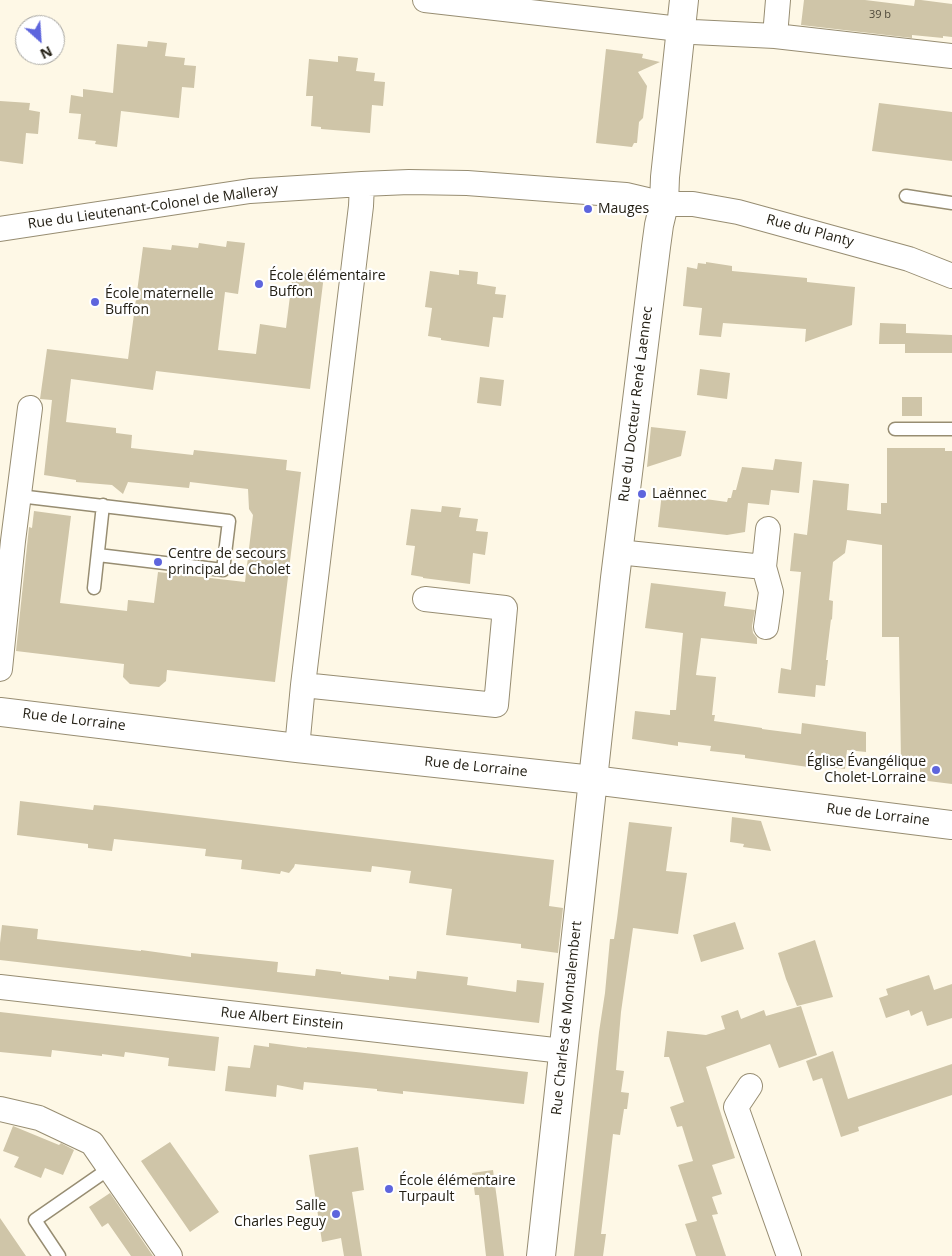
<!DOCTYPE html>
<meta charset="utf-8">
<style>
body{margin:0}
#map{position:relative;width:952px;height:1256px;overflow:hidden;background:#fef8e6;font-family:"Open Sans",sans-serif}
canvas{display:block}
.north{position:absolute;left:15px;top:15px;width:50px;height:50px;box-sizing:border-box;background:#fff;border:1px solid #a7a6a1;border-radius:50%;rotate:154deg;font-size:14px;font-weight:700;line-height:20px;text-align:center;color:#242015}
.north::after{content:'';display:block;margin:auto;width:18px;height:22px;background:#5e65dd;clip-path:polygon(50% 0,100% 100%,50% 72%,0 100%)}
</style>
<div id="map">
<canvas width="952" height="1256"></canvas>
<div class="north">N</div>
</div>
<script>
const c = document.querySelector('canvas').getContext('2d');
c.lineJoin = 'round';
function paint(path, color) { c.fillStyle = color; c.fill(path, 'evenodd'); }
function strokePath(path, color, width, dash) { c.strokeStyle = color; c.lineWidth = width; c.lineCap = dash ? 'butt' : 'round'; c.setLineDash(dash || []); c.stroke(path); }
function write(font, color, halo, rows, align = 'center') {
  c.font = font + ' "Open Sans",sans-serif'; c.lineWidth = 4.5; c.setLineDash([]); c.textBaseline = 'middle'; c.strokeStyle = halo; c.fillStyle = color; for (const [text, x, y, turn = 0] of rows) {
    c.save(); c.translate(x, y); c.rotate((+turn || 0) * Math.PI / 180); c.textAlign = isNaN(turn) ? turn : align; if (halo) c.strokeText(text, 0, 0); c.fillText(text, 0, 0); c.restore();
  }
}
paint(new Path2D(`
 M 804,0 L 865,0 L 914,6 L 915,0 L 921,0 L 952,4 L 952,37 L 943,36 L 943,38 L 912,35 L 912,38 L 801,25 Z
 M 148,41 L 167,43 L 165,56 L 185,58 L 184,65 L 196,66 L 194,88 L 182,87 L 179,118 L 121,111 L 117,147 L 95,144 L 96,141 L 78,139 L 81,114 L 69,113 L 71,95 L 83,97 L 83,89 L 113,93 L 117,44 L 147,47 Z
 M 606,49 L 643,54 L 642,58 L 660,62 L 638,72 L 647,86 L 643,118 L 639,122 L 637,143 L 634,143 L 632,147 L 596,143 Z
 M 338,56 L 358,58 L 356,71 L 375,73 L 374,81 L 385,82 L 383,106 L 372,105 L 370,133 L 321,129 L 321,127 L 311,126 L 313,96 L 306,96 L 309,59 L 338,62 Z
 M 0,101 L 30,103 L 29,110 L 40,112 L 38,134 L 26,133 L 23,164 L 0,161 Z
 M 879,103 L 952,112 L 952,161 L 872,151 Z
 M 227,241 L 245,243 L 238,294 L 225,292 L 218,350 L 256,354 L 260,324 L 286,328 L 293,272 L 324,275 L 310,389 L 156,371 L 153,390 L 71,379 L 66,422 L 116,428 L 116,433 L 132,435 L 131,448 L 193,455 L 194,450 L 287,460 L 286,470 L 301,472 L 275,682 L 167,670 L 166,681 L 159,687 L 130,684 L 123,677 L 124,664 L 16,651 L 29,527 L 32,528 L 34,511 L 71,516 L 60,603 L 127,611 L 128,600 L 154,603 L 158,572 L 245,582 L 253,515 L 249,509 L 248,489 L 190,482 L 189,488 L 128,482 L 123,494 L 112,485 L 76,482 L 76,480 L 44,475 L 52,400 L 40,399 L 47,349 L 128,359 L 143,247 L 171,250 L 172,245 L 198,248 L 199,243 L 226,247 Z
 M 706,262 L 732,266 L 732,271 L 807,278 L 807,282 L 855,287 L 852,325 L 805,342 L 806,329 L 723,323 L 721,337 L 699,335 L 702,308 L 683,306 L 687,267 L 697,269 L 698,263 L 706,264 Z
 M 459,270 L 478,272 L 477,284 L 496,287 L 495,294 L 506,295 L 503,318 L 493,317 L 489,347 L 441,340 L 441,338 L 428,336 L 432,308 L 425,307 L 430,271 L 459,275 Z
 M 880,323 L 906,324 L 906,333 L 952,335 L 952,353 L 905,353 L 905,344 L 879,344 Z
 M 700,369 L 730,373 L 727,399 L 697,395 Z
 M 480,377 L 504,380 L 501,406 L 477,403 Z
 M 902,397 L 922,397 L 922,416 L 902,416 Z
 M 651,427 L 686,431 L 681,456 L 647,467 Z
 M 887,448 L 945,448 L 945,451 L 952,451 L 952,784 L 920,780 L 920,761 L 901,761 L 899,637 L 882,637 L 882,545 L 847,540 L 845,553 L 833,562 L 829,600 L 833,601 L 832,620 L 831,619 L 826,660 L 828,660 L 825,686 L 816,685 L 815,697 L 778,693 L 781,668 L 791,670 L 801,572 L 790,571 L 794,533 L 807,535 L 813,480 L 849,484 L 847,510 L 881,514 L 881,503 L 887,503 Z
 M 775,459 L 802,462 L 799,493 L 771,490 L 769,505 L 748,503 L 745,532 L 727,535 L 658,527 L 662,493 L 727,502 L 728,498 L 731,498 L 733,490 L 736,490 L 742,467 L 773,470 Z
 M 442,506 L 461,508 L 459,517 L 478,519 L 476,531 L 488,532 L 485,555 L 473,553 L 470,584 L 423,578 L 423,577 L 411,575 L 415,546 L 406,545 L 411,509 L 441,512 Z
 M 651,583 L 726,592 L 724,606 L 755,610 L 752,626 L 753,633 L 757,638 L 757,644 L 701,638 L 696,675 L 716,677 L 712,715 L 715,715 L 714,721 L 762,728 L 762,729 L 801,734 L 802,723 L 866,732 L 866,752 L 847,750 L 845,769 L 823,766 L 822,769 L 745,758 L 745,755 L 710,751 L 711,746 L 678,742 L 678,746 L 632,739 L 635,711 L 670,715 L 670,710 L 676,710 L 683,633 L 645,628 Z
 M 20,801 L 93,810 L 94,805 L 105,806 L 554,860 L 549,906 L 563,908 L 558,953 L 521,948 L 521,944 L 446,935 L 452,889 L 409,883 L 411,871 L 372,866 L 371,872 L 295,864 L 294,867 L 289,873 L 281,871 L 280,874 L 241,869 L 242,860 L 205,856 L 206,849 L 114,839 L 112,851 L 88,848 L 88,844 L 17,835 Z
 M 732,817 L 761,821 L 771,851 L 743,847 L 744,844 L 730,842 Z
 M 629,822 L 672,827 L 666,871 L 687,873 L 678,934 L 633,928 L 621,1012 L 616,1070 L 624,1071 L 621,1092 L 629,1093 L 627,1109 L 624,1109 L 620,1135 L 613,1134 L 601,1234 L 606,1234 L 603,1256 L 574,1256 L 599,1032 L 605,993 L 610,939 L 614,939 L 617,919 Z
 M 735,922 L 744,949 L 701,962 L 693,935 Z
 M 2,925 L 38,929 L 37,939 L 141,951 L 141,950 L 191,957 L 191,953 L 278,962 L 277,972 L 315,976 L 316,969 L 341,972 L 341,974 L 389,980 L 389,976 L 416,979 L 417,971 L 468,977 L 467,985 L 516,992 L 517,980 L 544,983 L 539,1023 L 0,960 L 0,943 Z
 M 815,940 L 833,997 L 797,1006 L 786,979 L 778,953 Z
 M 929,975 L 934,990 L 952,984 L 952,1018 L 927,1026 L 922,1011 L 911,1016 L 909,1010 L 886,1018 L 879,998 L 888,995 L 886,989 Z
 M 801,1006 L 817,1055 L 779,1068 L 770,1044 L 706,1067 L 735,1158 L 712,1165 L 722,1194 L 712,1197 L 718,1214 L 712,1215 L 726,1256 L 696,1256 L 685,1224 L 697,1221 L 678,1165 L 693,1161 L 682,1126 L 677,1127 L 670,1107 L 684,1102 L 669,1057 L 664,1057 L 667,1031 L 706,1035 L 725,1029 L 721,1016 L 738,1010 L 741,1019 L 764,1010 L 766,1016 Z
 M 0,1012 L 219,1037 L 215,1071 L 168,1066 L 169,1058 L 125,1052 L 124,1057 L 102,1054 L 102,1056 L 52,1050 L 51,1057 L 0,1052 Z
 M 269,1043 L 307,1048 L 307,1047 L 356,1052 L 528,1072 L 524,1104 L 403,1091 L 403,1094 L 377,1091 L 377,1089 L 304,1082 L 303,1090 L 277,1085 L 276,1097 L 225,1091 L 228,1066 L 250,1068 L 254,1045 L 269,1047 Z
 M 833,1051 L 848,1099 L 952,1064 L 952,1095 L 858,1127 L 859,1131 L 841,1137 L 822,1078 L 813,1081 L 806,1061 Z
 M 13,1126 L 59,1145 L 61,1143 L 74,1150 L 63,1175 L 45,1168 L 41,1178 L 14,1167 L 19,1157 L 3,1151 Z
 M 170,1142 L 219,1212 L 190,1232 L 141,1161 Z
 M 358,1147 L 364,1190 L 352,1192 L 362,1256 L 344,1256 L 341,1238 L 322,1242 L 309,1155 Z
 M 493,1170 L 498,1207 L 504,1256 L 486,1256 L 479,1195 L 475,1195 L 472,1173 Z
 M 110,1193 L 153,1256 L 131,1256 L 108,1223 L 102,1227 L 89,1207 Z
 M 0,1218 L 26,1256 L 0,1256 Z`), '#cfc5a8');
const lane = new Path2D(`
 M 906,196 L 952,203
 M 895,429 L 952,429
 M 19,496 L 229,521 L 223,570 L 98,555
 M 94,588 L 103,505
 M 59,1256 L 35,1220 L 110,1168`);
const street = new Path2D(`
 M 425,0 L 671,28 L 693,32 L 775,36 L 952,56
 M 775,36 L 778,0
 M 362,184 L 361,206 L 303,685 L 496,705 L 505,608 L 425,599
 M 0,229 L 250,191 L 362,184 L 409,182 L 467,183 L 626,195 L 664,204 L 693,204 L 738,212 L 909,259 L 952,276
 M 618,552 L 764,567
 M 766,627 L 771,592 L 764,567 L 768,529
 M 0,669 L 13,541 L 30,408
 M 297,748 L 303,685
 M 0,987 L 554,1050 L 564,1050
 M 750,1086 L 736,1107 L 789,1256
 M 0,1109 L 39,1118 L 92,1143 L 170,1256`);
const secondary = new Path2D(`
 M 0,712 L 297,748 L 593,780 L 952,825
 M 541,1256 L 615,578 L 656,247 L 659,225 L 664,204 L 665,177 L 684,0`);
strokePath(lane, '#978d72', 15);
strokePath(street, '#978d72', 26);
strokePath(secondary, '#978d72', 30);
strokePath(lane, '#fff', 12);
strokePath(street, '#fff', 24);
strokePath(secondary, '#fff', 28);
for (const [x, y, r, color] of [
 [588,209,5,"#5e65dd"],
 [259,284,5,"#5e65dd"],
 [95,302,5,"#5e65dd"],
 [642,494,5,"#5e65dd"],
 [158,562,5,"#5e65dd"],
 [936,770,5,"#5e65dd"],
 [389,1189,5,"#5e65dd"],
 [336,1214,5,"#5e65dd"]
]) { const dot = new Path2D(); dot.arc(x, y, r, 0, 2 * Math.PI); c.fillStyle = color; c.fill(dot); strokePath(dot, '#fff', 2); }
write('11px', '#4f493a', null, [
 ["39 b",880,15]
]);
write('14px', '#242015', '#fff', [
 ["Rue du Lieutenant-Colonel de Malleray",153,207,-8],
 ["Rue du Planty",810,231,15],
 ["Rue du Docteur René Laennec",636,404,-83],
 ["Rue de Lorraine",74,720,7],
 ["Rue de Lorraine",476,767,6],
 ["Rue de Lorraine",878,815,7],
 ["Rue Charles de Montalembert",567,1018,-84],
 ["Rue Albert Einstein",282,1019,6]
]);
write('14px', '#242015', '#fff', [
 ["Mauges",598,209],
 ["École élémentaire",269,276],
 ["Buffon",269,292],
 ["École maternelle",105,294],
 ["Buffon",105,310],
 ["Laënnec",652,494],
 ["Centre de secours",168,554],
 ["principal de Cholet",168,570],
 ["Église Évangélique",926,762,"right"],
 ["Cholet-Lorraine",926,778,"right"],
 ["École élémentaire",399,1181],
 ["Turpault",399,1197],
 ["Salle",326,1206,"right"],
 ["Charles Peguy",326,1222,"right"]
], 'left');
</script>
